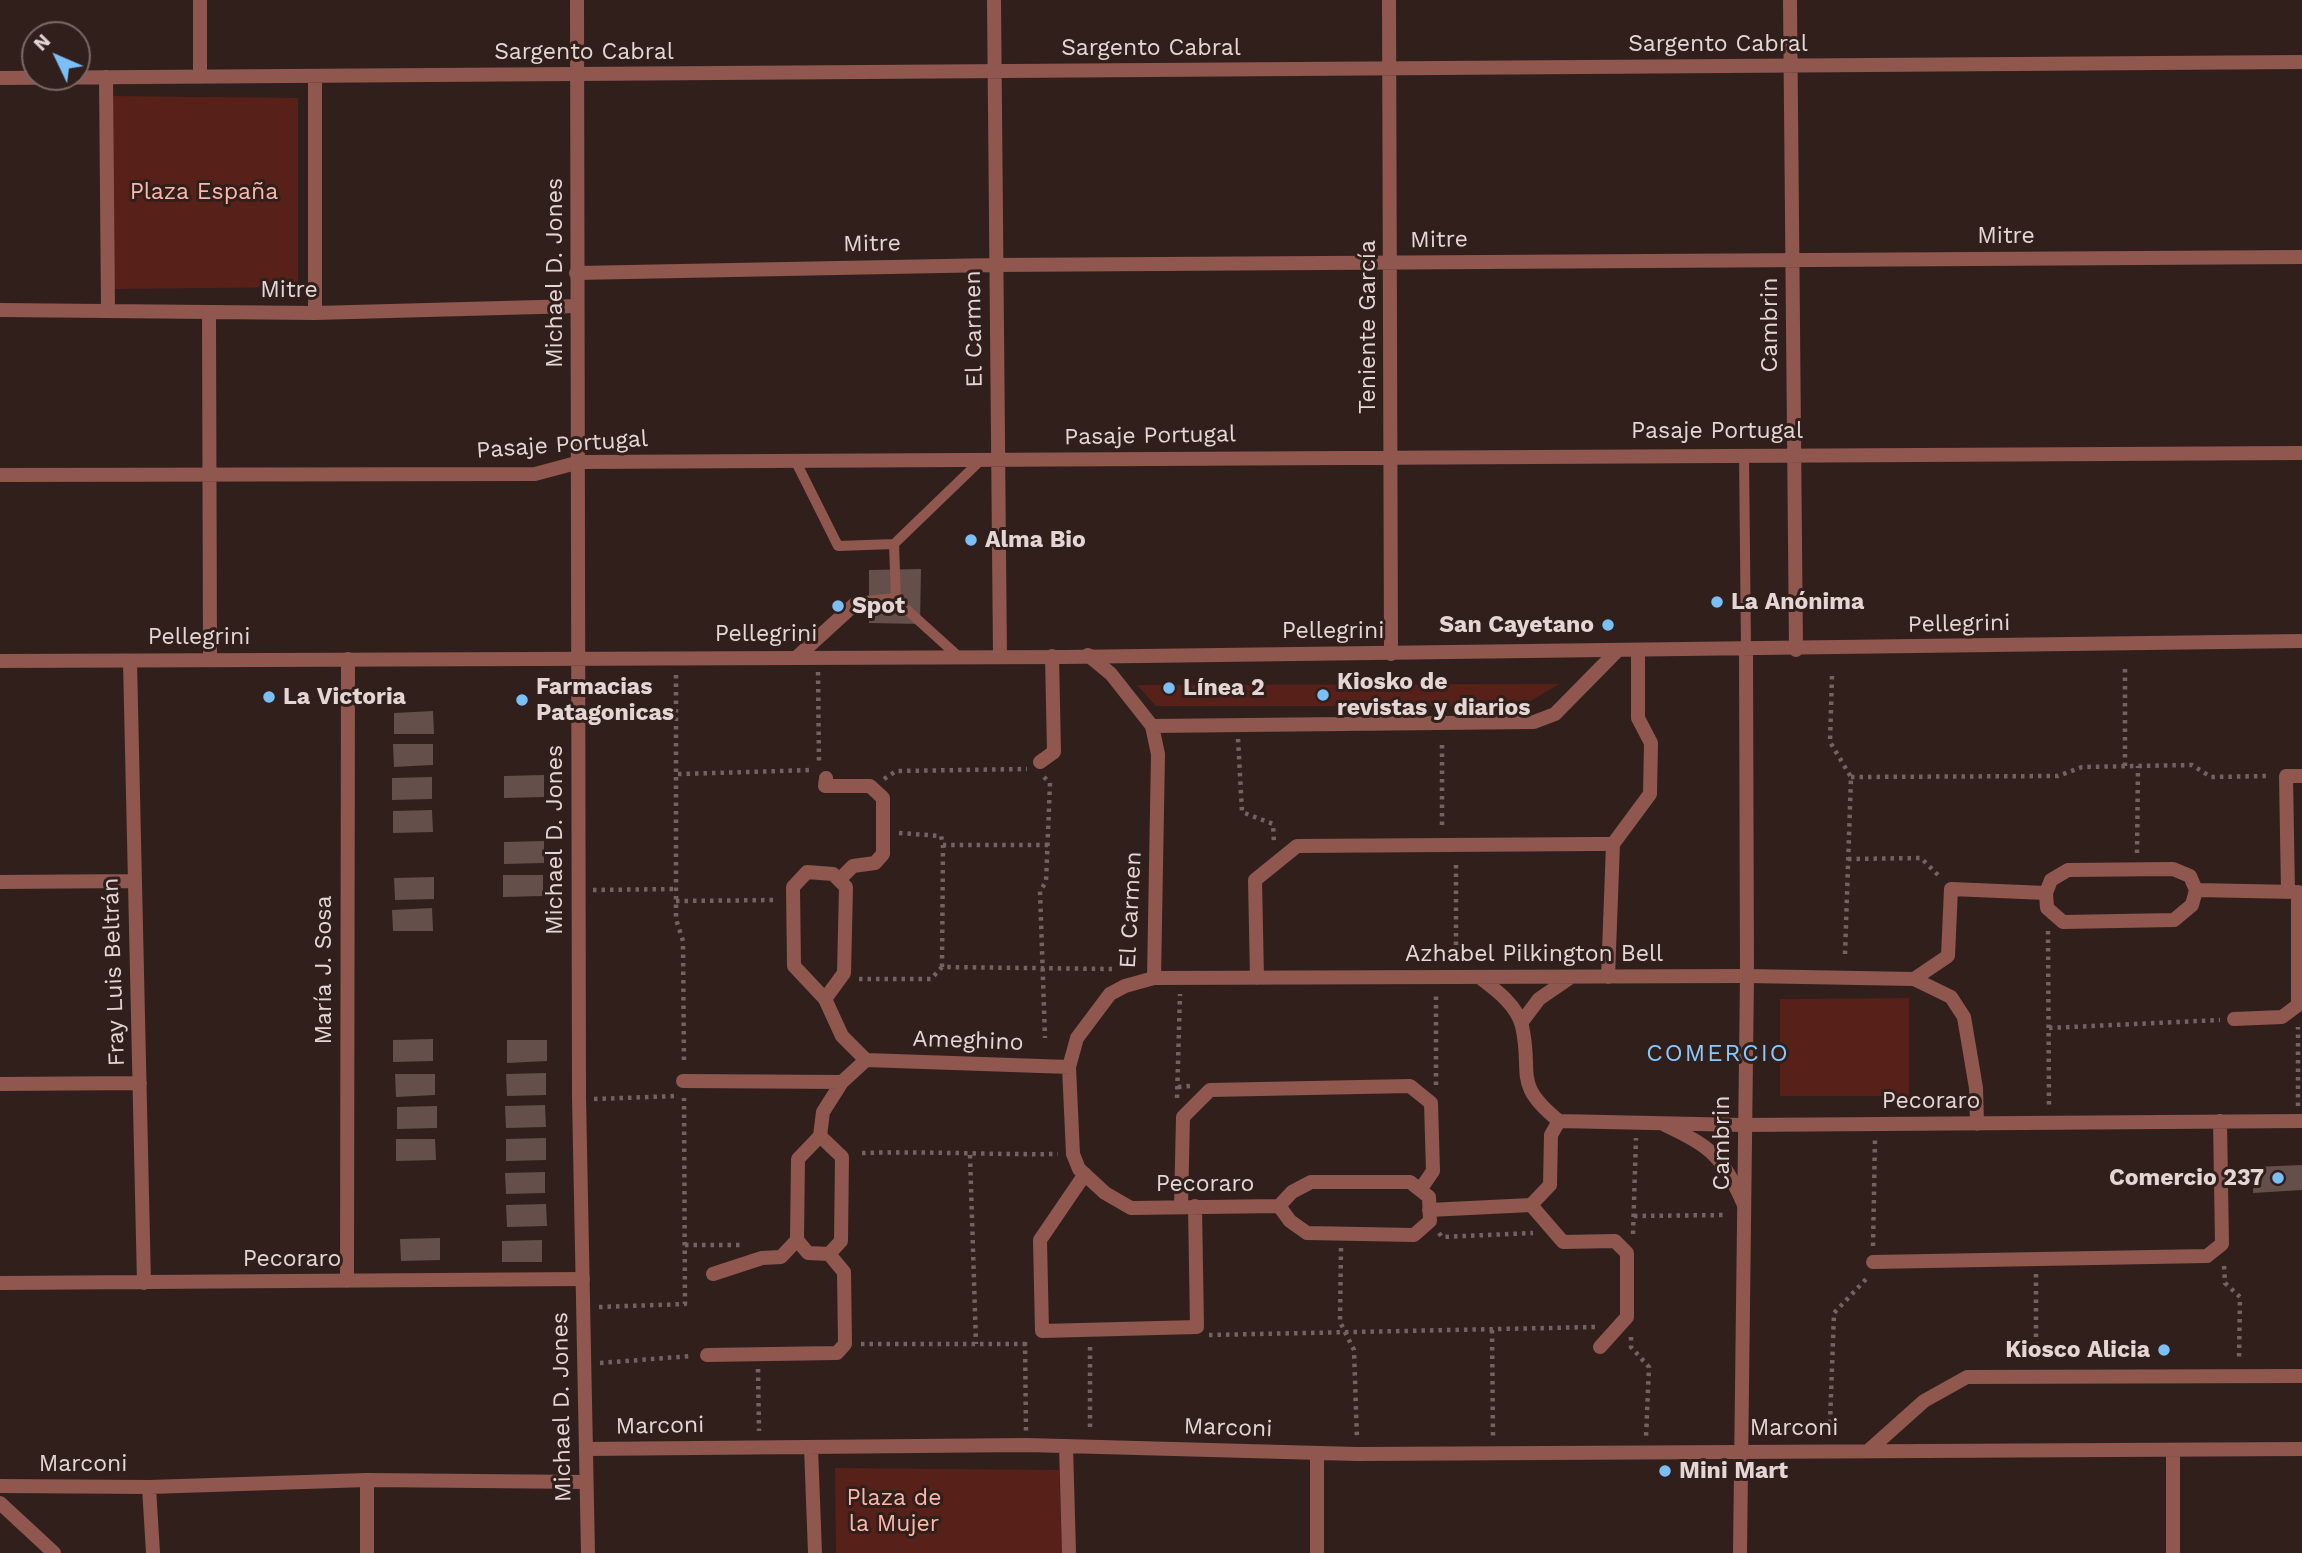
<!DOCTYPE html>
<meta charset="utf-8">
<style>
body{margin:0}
#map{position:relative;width:2302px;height:1553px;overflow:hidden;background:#311f1c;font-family:"Work Sans",sans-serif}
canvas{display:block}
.north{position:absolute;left:21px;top:21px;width:70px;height:70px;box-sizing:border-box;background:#311f1c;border:2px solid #786866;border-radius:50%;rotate:314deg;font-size:19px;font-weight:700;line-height:28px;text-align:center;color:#e3d6d4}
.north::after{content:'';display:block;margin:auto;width:24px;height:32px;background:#7abff8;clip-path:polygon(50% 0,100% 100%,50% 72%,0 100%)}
</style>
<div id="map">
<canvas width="2302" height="1553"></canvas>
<div class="north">N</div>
</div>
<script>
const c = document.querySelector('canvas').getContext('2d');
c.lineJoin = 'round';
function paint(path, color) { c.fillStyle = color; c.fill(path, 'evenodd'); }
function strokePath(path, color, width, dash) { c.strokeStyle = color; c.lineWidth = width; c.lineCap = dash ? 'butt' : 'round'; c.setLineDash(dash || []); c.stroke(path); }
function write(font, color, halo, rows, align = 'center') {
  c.font = font + ' "Work Sans",sans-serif'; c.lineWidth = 6; c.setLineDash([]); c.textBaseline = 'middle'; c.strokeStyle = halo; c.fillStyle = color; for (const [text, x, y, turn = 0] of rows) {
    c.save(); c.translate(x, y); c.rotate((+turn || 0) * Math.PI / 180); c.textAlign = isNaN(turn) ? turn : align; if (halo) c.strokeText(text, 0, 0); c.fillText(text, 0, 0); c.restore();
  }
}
paint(new Path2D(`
 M 109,96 L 298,98 L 298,287 L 112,289 Z
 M 1559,684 L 1522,706 L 1156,706 L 1137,685 Z
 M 1909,998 L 1909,1096 L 1780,1096 L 1780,999 Z
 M 835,1468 L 1059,1470 L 1062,1553 L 836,1553 Z`), '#57211a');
paint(new Path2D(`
 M 921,569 L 920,624 L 869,623 L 869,570 Z
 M 433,711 L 434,734 L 394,734 L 394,713 Z
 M 393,744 L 433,744 L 433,765 L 394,767 Z
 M 544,775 L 544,797 L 504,798 L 504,776 Z
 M 432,777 L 432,799 L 392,800 L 392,778 Z
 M 432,810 L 433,832 L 393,833 L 393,811 Z
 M 544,841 L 544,863 L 504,864 L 504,842 Z
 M 503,875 L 543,875 L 543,896 L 503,897 Z
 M 434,877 L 434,899 L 395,900 L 394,878 Z
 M 432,908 L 433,931 L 393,931 L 392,910 Z
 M 433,1039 L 433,1061 L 393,1062 L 393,1040 Z
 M 507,1040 L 547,1040 L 547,1061 L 507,1063 Z
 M 546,1073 L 546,1095 L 507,1096 L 506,1074 Z
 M 395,1074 L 435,1074 L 435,1095 L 396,1097 Z
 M 545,1105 L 546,1127 L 506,1128 L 505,1106 Z
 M 437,1106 L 437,1128 L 397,1129 L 397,1107 Z
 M 546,1138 L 546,1160 L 506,1161 L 506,1139 Z
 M 396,1139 L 435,1139 L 436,1160 L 396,1161 Z
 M 2302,1165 L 2302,1190 L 2253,1193 L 2254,1167 Z
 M 545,1172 L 545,1193 L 506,1194 L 505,1173 Z
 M 546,1204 L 547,1226 L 507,1227 L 506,1205 Z
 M 440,1238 L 440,1260 L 401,1261 L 400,1239 Z
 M 542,1240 L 542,1262 L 502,1262 L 502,1241 Z`), '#644f4b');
strokePath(new Path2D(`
 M 818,672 L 819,765
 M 676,675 L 676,919 L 683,941 L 684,1064
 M 1832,676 L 1830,742 L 1851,777 L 1845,954
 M 1238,739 L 1242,812 L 1273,824 L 1274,843
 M 1442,745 L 1442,830
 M 2125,766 L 2125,668
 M 678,774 L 813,770
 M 1044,777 L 1050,783 L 1046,882 L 1040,891 L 1045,1038
 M 1851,777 L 2058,776 L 2082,767 L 2192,765 L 2211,777 L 2269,776
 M 884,779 L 896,771 L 1027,769
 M 899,833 L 941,836 L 943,845 L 1048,845
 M 2137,853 L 2138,766
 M 1848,859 L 1921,858 L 1941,878
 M 593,890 L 676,889
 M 676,901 L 777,900
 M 2048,931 L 2049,1108
 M 1456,962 L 1456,862
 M 942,967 L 943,845
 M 859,979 L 931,979 L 942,967 L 1112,969
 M 2049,1028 L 2220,1020
 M 1436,1085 L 1436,992
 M 1178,1087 L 1190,1086
 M 1177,1098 L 1180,994
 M 594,1099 L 676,1096
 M 2298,1106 L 2298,1027
 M 862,1153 C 928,1151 993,1155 1058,1154
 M 970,1155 L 976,1344
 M 1634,1216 L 1727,1215
 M 1439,1233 L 1442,1237 L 1533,1233
 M 1633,1234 L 1636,1138
 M 685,1245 L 740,1245
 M 1873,1246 L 1875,1139
 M 1341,1248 L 1340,1322 L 1354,1350 L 1357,1439
 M 2224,1266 L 2225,1283 L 2240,1297 L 2239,1359
 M 2036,1274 L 2036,1360
 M 599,1307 L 685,1304 L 684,1098
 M 1492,1330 L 1493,1438
 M 1209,1335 L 1596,1327
 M 1631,1337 L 1631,1347 L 1649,1367 L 1646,1437
 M 1025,1342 L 1026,1431
 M 861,1344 L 1025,1344 L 1030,1341
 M 1090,1347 L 1090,1429
 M 600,1363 L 692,1356
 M 758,1369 L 759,1431
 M 1830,1423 L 1834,1313 L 1868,1277`), '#736360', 4.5, [3.5, 5]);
strokePath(new Path2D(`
 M 1744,454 L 1746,650
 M 796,462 L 838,546 L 894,544
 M 959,657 L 896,600 L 894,544 L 979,462`), '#8f574e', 10);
strokePath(new Path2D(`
 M 994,0 L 1000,657
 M 1389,0 L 1391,654
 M 1790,0 L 1796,650
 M 106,77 L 108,311
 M 200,77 L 200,0
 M 0,78 L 2302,62
 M 576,273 L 995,265 L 2302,257
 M 0,310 L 315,313 L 577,306
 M 209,313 L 210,660
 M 315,313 L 315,76
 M 0,475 L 535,474 L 580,462 L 2302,453
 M 1088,655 L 1111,674 L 1152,726 L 1158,754 L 1154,978
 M 797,657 L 855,604 L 896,600
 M 130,661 L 144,1283
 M 1152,726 L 1534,722 L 1555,714 L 1617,651
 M 1040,762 L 1054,752 L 1052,656
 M 826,778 L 825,786 L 870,786 L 883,798 L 883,854 L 875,863 L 853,866 L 839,880
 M 1613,844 L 1650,794 L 1651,743 L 1638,718 L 1638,651
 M 2173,869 L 2190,876 L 2196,890 L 2192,905 L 2174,920 L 2063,922 L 2047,908 L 2046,893 L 2051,880 L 2068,870 Z
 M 0,882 L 134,881
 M 2196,890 L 2296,892
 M 2288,892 L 2286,776 L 2302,776
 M 1479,977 C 1495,989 1517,1005 1522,1026 C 1533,1075 1512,1083 1559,1121
 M 1257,978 L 1255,880 L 1297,846 L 1596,844 L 1613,844 L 1608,977
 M 1914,979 L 1948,956 L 1951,889 L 2046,893
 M 2234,1019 L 2282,1017 L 2298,1005 L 2298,892
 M 1521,1023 L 1539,999 L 1571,977
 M 866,1060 L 1069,1067
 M 683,1081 L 842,1082
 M 0,1084 L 140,1083
 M 1559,1121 L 1743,1125 L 2302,1121
 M 1665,1125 C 1713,1148 1722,1156 1744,1205
 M 820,1136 L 842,1157 L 841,1241 L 829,1254 L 808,1253 L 797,1240 L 798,1159 L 820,1136 L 823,1112 L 842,1082 L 866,1060 L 842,1036 L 825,999 L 794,966 L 793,887 L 807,872 L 833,874 L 846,887 L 844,973 L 825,999
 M 1085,1174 L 1040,1240 L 1042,1331 L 1197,1327 L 1195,1206
 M 1531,1205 L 1563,1242 L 1615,1241 L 1627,1253 L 1627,1317 L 1600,1347
 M 1279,1206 L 1290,1221 L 1307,1233 L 1414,1235 L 1430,1221 L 1429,1197 L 1410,1182 L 1311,1182 L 1292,1192 L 1279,1206 L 1131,1208 L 1105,1193 L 1079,1169 L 1073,1154 L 1069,1067 L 1077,1038 L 1110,994 L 1125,986 L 1154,978 L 1747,976 L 1914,979 L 1951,997 L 1964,1017 L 1976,1088 L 1977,1124
 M 1181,1207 L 1183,1117 L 1210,1090 L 1410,1086 L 1431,1103 L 1433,1171 L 1420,1190
 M 1429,1210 L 1531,1205 L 1550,1185 L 1551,1135 L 1559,1121
 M 1873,1262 L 2207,1256 L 2222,1244 L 2220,1121
 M 713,1274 L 762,1258 L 781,1257 L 797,1240
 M 347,1281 L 348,659
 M 0,1283 L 583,1279
 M 707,1355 L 837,1353 L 845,1344 L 844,1272 L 829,1254
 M 1066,1446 L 1069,1553
 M 811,1447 L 815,1553
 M 586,1449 L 1027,1445 L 1357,1454 L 2302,1449
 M 2173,1450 L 2173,1553
 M 1868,1451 L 1924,1401 L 1967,1377 L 2302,1376
 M 367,1480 L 367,1553
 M 0,1486 L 149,1487 L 367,1480 L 586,1482
 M 149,1487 L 153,1553
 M 0,1503 L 54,1553
 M 1317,1553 L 1317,1454`), '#8f574e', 14);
strokePath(new Path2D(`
 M 577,0 L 579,1097 L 588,1553
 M 0,661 L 1064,657 L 2302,641
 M 1740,1553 L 1747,976 L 1746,650`), '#8f574e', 14);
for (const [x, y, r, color] of [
 [971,540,7,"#7abff8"],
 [1717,602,7,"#7abff8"],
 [838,606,7,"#7abff8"],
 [1608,625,7,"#7abff8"],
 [1169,688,7,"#7abff8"],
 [1323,695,7,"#7abff8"],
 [269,697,7,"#7abff8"],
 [522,700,7,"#7abff8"],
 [2278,1178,7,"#7abff8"],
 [2164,1350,7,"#7abff8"],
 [1665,1471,7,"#7abff8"]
]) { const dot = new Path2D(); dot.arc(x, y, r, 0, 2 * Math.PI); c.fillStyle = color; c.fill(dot); strokePath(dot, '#311f1c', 2.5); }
write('23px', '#e3d6d4', '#311f1c', [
 ["Sargento Cabral",1718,44],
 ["Sargento Cabral",1151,48],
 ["Sargento Cabral",584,52],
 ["Mitre",2006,236],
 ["Mitre",1439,240,-1],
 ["Mitre",872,244,-1],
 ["Michael D. Jones",555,273,-90],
 ["Mitre",289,290],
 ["Cambrin",1770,325,-90],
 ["Teniente García",1368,327,-90],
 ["El Carmen",974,329,-91],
 ["Pasaje Portugal",1717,431],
 ["Pasaje Portugal",1150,436,-1],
 ["Pasaje Portugal",562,445,-4],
 ["Pellegrini",1959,624,-1],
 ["Pellegrini",1333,631],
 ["Pellegrini",766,634],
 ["Pellegrini",199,637],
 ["Michael D. Jones",555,840,-90],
 ["El Carmen",1131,910,-87],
 ["Azhabel Pilkington Bell",1534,954],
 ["María J. Sosa",324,970,-90],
 ["Fray Luis Beltrán",114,972,-92],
 ["Ameghino",968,1041,2],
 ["Pecoraro",1931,1101],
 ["Cambrin",1722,1143,-90],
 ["Pecoraro",1205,1184],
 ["Pecoraro",292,1259],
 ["Michael D. Jones",562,1407,-91],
 ["Marconi",660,1426,-1],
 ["Marconi",1228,1428,2],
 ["Marconi",1794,1428],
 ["Marconi",83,1464]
]);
write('23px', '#fcb7ab', '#311f1c', [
 ["Plaza España",204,192],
 ["Plaza de",894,1498],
 ["la Mujer",894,1524]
]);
write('bold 23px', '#e3d6d4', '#311f1c', [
 ["Alma Bio",985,540],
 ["La Anónima",1731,602],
 ["Spot",852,606],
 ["San Cayetano",1594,625,"right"],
 ["Kiosko de",1337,682],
 ["revistas y diarios",1337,708],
 ["Farmacias",536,687],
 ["Patagonicas",536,713],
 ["Línea 2",1183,688],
 ["La Victoria",283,697],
 ["Comercio 237",2264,1178,"right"],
 ["Kiosco Alicia",2150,1350,"right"],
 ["Mini Mart",1679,1471]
], 'left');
c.letterSpacing = '2px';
write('24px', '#8ac9fe', '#311f1c', [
 ["COMERCIO",1718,1054]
]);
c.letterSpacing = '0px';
</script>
